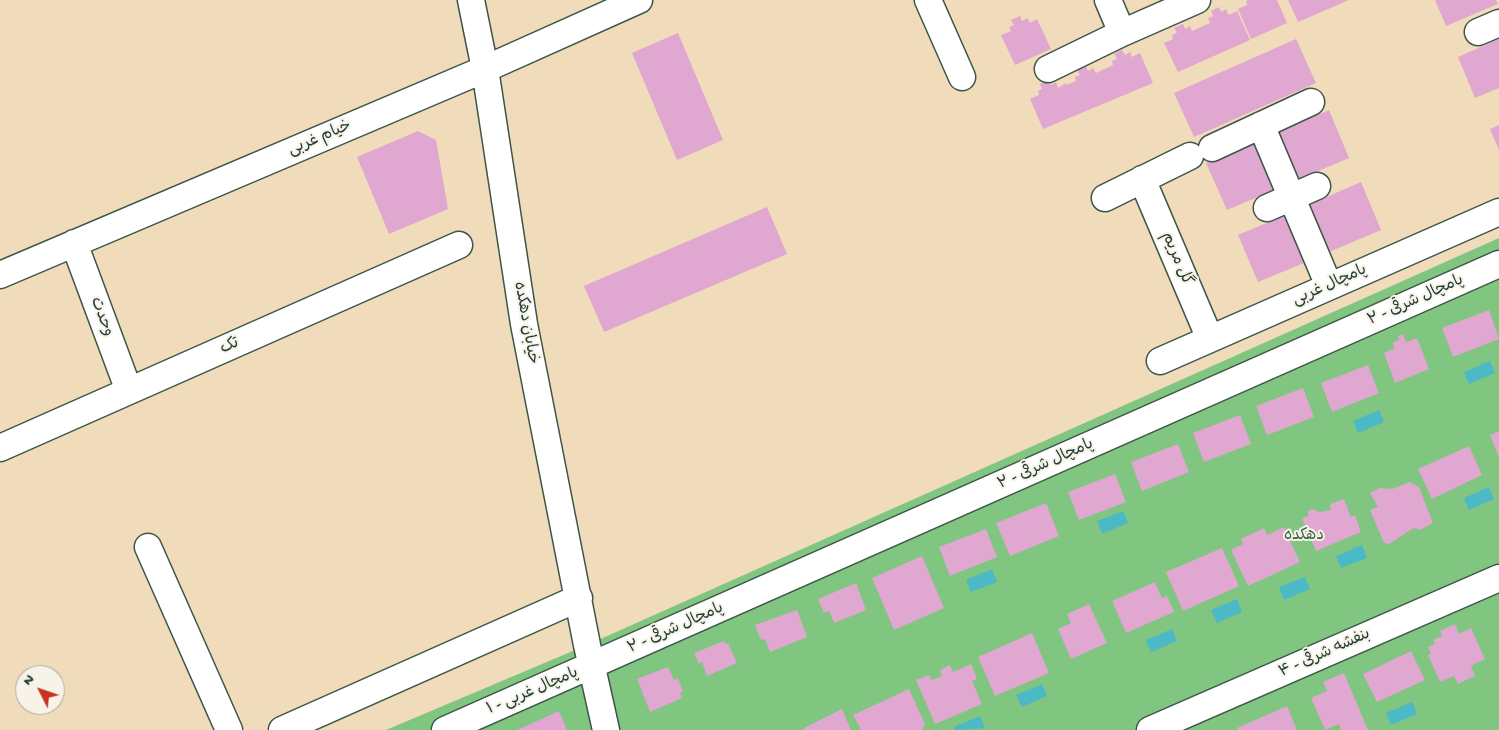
<!DOCTYPE html>
<meta charset="utf-8">
<style>
body{margin:0}
#map{position:relative;width:1499px;height:730px;overflow:hidden;background:#f0dcba;font-family:"Gochi Hand",sans-serif}
canvas{display:block}
.north{position:absolute;left:15px;top:665px;width:50px;height:50px;box-sizing:border-box;background:#f7f3e8;border:1px solid #a1aaa0;border-radius:50%;rotate:311deg;font-size:14px;font-weight:700;line-height:20px;text-align:center;color:#1f3d34}
.north::after{content:'';display:block;margin:auto;width:18px;height:22px;background:#c8321e;clip-path:polygon(50% 0,100% 100%,50% 72%,0 100%)}
</style>
<div id="map">
<canvas width="1499" height="730"></canvas>
<div class="north">N</div>
</div>
<script>
const c = document.querySelector('canvas').getContext('2d');
c.lineJoin = 'round';
function paint(path, color) { c.fillStyle = color; c.fill(path, 'evenodd'); }
function strokePath(path, color, width, dash) { c.strokeStyle = color; c.lineWidth = width; c.lineCap = dash ? 'butt' : 'round'; c.setLineDash(dash || []); c.stroke(path); }
function write(font, color, halo, rows, align = 'center') {
  c.font = font + ' "Gochi Hand","Playpen Sans Arabic",sans-serif'; c.lineWidth = 4; c.setLineDash([]); c.textBaseline = 'middle'; c.strokeStyle = halo; c.fillStyle = color; for (const [text, x, y, turn = 0] of rows) {
    c.save(); c.translate(x, y); c.rotate((+turn || 0) * Math.PI / 180); c.textAlign = isNaN(turn) ? turn : align; if (halo) c.strokeText(text, 0, 0); c.fillText(text, 0, 0); c.restore();
  }
}
paint(new Path2D(`
 M 1499,238 L 1499,730 L 386,730 L 587,645 Z`), '#80c580');
paint(new Path2D(`
 M 1490,361 L 1495,373 L 1469,384 L 1464,372 Z
 M 1379,410 L 1384,422 L 1358,433 L 1353,421 Z
 M 1489,487 L 1494,499 L 1469,510 L 1464,498 Z
 M 1123,511 L 1128,523 L 1102,534 L 1097,521 Z
 M 1362,545 L 1367,558 L 1341,568 L 1336,556 Z
 M 992,569 L 997,582 L 971,592 L 966,580 Z
 M 1305,577 L 1310,589 L 1284,600 L 1279,587 Z
 M 1237,599 L 1242,612 L 1217,623 L 1211,610 Z
 M 1172,629 L 1177,641 L 1151,652 L 1146,640 Z
 M 1042,684 L 1047,696 L 1022,707 L 1016,695 Z
 M 1412,702 L 1417,714 L 1391,725 L 1386,713 Z
 M 980,716 L 985,728 L 955,730 L 954,727 Z`), '#4cb9c6');
paint(new Path2D(`
 M 1248,0 L 1277,0 L 1287,23 L 1251,39 L 1238,9 L 1247,5 L 1246,1 Z
 M 1288,0 L 1349,0 L 1298,22 Z
 M 1435,0 L 1496,0 L 1498,4 L 1446,26 Z
 M 1219,7 L 1221,12 L 1226,9 L 1229,15 L 1237,11 L 1250,40 L 1178,72 L 1164,43 L 1173,39 L 1172,35 L 1177,33 L 1174,28 L 1183,24 L 1185,29 L 1190,26 L 1192,31 L 1210,23 L 1208,18 L 1213,16 L 1211,11 Z
 M 1020,16 L 1022,21 L 1027,18 L 1030,23 L 1037,19 L 1051,49 L 1015,65 L 1001,35 L 1011,31 L 1009,27 L 1014,25 L 1011,20 Z
 M 678,33 L 723,140 L 677,160 L 632,53 Z
 M 1296,39 L 1316,83 L 1194,137 L 1174,93 Z
 M 1499,39 L 1499,88 L 1475,98 L 1458,57 Z
 M 1122,50 L 1125,55 L 1130,52 L 1132,57 L 1140,53 L 1153,83 L 1043,129 L 1030,99 L 1039,95 L 1038,91 L 1042,89 L 1040,84 L 1049,80 L 1051,85 L 1056,82 L 1058,88 L 1066,83 L 1067,85 L 1076,81 L 1075,77 L 1080,75 L 1077,70 L 1086,66 L 1088,71 L 1093,68 L 1096,73 L 1113,65 L 1112,61 L 1117,59 L 1114,54 Z
 M 1329,110 L 1349,158 L 1297,180 L 1276,133 Z
 M 1499,125 L 1499,150 L 1490,129 Z
 M 418,131 L 436,140 L 448,209 L 389,234 L 357,157 Z
 M 1259,140 L 1279,188 L 1227,210 L 1206,163 Z
 M 1361,182 L 1381,230 L 1329,252 L 1308,205 Z
 M 767,207 L 787,254 L 604,332 L 584,286 Z
 M 1290,213 L 1311,260 L 1258,282 L 1238,235 Z
 M 1489,310 L 1499,339 L 1453,357 L 1442,328 Z
 M 1403,334 L 1406,342 L 1417,338 L 1429,369 L 1395,383 L 1384,353 L 1395,348 L 1392,343 L 1399,340 L 1398,336 Z
 M 1368,365 L 1379,393 L 1332,412 L 1321,383 Z
 M 1303,388 L 1314,417 L 1267,435 L 1256,406 Z
 M 1240,415 L 1251,444 L 1204,462 L 1193,433 Z
 M 1499,431 L 1499,457 L 1490,435 Z
 M 1178,444 L 1189,472 L 1142,491 L 1131,462 Z
 M 1469,446 L 1482,475 L 1432,499 L 1418,469 Z
 M 1115,474 L 1126,502 L 1079,520 L 1068,492 Z
 M 1410,482 L 1419,487 L 1433,523 L 1420,530 L 1414,528 L 1389,544 L 1384,543 L 1370,510 L 1378,507 L 1370,493 L 1380,488 L 1392,489 Z
 M 1344,499 L 1351,517 L 1355,515 L 1361,532 L 1316,551 L 1302,518 L 1308,516 L 1308,511 L 1312,509 L 1320,512 L 1331,510 L 1330,504 Z
 M 1046,503 L 1059,536 L 1010,556 L 996,523 Z
 M 1284,527 L 1300,562 L 1248,586 L 1231,550 L 1243,544 L 1241,539 L 1264,528 L 1267,535 Z
 M 986,529 L 997,557 L 950,576 L 939,547 Z
 M 1222,548 L 1239,586 L 1183,611 L 1166,572 Z
 M 922,556 L 944,608 L 894,630 L 872,578 Z
 M 1155,582 L 1162,598 L 1167,596 L 1174,612 L 1126,633 L 1112,601 Z
 M 856,583 L 866,610 L 834,623 L 829,611 L 824,613 L 818,599 Z
 M 1089,604 L 1107,643 L 1071,659 L 1058,629 L 1071,623 L 1067,614 Z
 M 797,610 L 807,637 L 770,652 L 765,639 L 761,640 L 755,625 Z
 M 1455,624 L 1459,634 L 1471,628 L 1485,659 L 1471,666 L 1475,676 L 1458,684 L 1454,676 L 1440,682 L 1428,655 L 1431,654 L 1428,647 L 1435,644 L 1433,640 L 1442,636 L 1440,631 Z
 M 1032,633 L 1049,673 L 995,696 L 978,657 Z
 M 724,641 L 726,644 L 728,643 L 737,663 L 707,676 L 702,662 L 699,664 L 694,653 Z
 M 1411,651 L 1425,680 L 1377,702 L 1363,674 Z
 M 971,664 L 977,679 L 972,681 L 982,704 L 935,724 L 916,680 L 929,675 L 932,680 L 942,676 L 940,670 L 950,665 L 953,672 Z
 M 668,667 L 674,680 L 678,678 L 683,692 L 680,693 L 682,698 L 650,712 L 637,679 Z
 M 1344,673 L 1368,730 L 1341,730 L 1339,724 L 1325,730 L 1311,698 L 1327,691 L 1323,682 Z
 M 909,689 L 925,724 L 922,730 L 861,730 L 853,715 Z
 M 1287,706 L 1297,730 L 1238,730 L 1237,728 Z
 M 842,709 L 851,730 L 803,730 L 804,728 Z
 M 559,711 L 567,730 L 517,730 Z`), '#e0a7d0');
const minor = new Path2D(`
 M 471,0 L 485,69 L 524,324 L 587,645 L 606,730
 M 928,0 L 962,77
 M 1108,0 L 1122,33
 M 1478,32 L 1499,23
 M 1048,69 L 1122,33 L 1197,0
 M 1261,125 L 1329,286
 M 1212,148 L 1311,102
 M 1142,179 L 1210,339
 M 1105,198 L 1190,156
 M 1267,208 L 1317,186
 M 74,243 L 129,391
 M 0,275 L 485,69 L 639,0
 M 1160,361 L 1499,212
 M 0,448 L 459,245
 M 148,547 L 229,730
 M 282,730 L 579,598
 M 445,730 L 1499,264
 M 1150,730 L 1499,578`);
strokePath(minor, '#3e5548', 29);
strokePath(minor, '#fff', 26);
write('16px', '#1f3d34', '#f7f3e8', [
 ["خیام غربی",320,139,-23],
 ["گل مریم",1176,259,67],
 ["پامچال غربی",1330,286,-24],
 ["پامچال شرقی - ۲",1416,301,-24],
 ["وحدت",101,317,69],
 ["خیابان دهکده",525,323,80],
 ["تک",230,347,-24],
 ["پامچال شرقی - ۲",1046,465,-24],
 ["پامچال شرقی - ۲",676,629,-24],
 ["بنفشه شرقی - ۴",1325,654,-24],
 ["پامچال غربی - ۱",533,692,-23]
]);
write('16px', '#375f47', '#f7f3e8', [
 ["دهکده",1304,537]
]);
</script>
